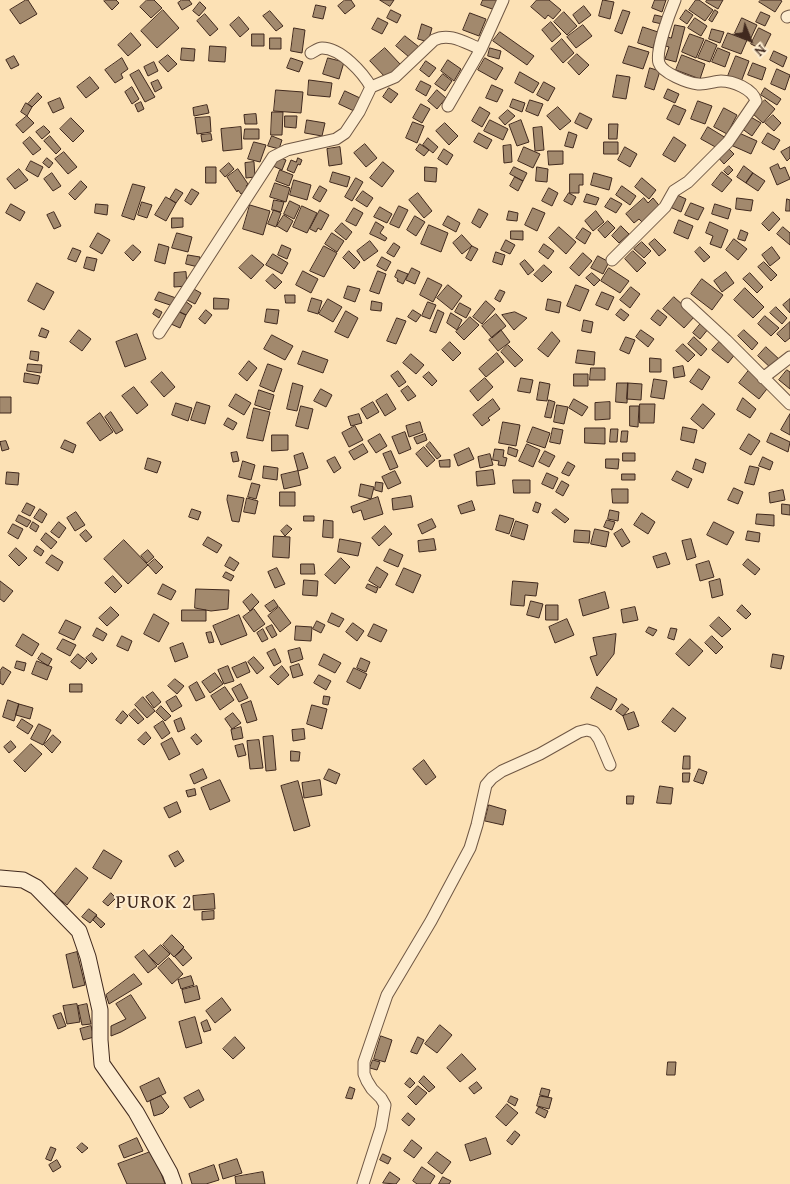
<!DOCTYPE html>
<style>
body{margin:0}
#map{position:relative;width:790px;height:1184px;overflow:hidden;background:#fce1b5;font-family:"Gentium Book Plus",serif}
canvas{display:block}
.north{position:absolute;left:725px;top:15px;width:50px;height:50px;-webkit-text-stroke:4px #fdeccf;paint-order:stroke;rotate:136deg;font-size:14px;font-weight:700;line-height:20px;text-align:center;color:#40291e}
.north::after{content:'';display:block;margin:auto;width:18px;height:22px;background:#40291e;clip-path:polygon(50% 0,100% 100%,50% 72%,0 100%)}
</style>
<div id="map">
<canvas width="790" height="1184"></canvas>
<div class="north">N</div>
</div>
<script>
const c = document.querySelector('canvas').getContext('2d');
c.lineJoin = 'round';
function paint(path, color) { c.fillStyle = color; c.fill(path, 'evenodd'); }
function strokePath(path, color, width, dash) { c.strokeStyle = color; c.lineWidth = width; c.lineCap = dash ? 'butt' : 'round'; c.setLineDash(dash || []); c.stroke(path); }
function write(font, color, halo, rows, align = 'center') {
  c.font = font + ' "Gentium Book Plus",serif'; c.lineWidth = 4; c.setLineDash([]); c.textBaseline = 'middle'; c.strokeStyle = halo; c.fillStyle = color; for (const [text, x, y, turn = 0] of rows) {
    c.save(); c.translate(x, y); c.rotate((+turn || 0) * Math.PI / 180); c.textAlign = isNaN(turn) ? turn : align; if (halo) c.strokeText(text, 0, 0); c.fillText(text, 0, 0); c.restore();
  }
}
const building = new Path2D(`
 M 26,0 L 28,0 L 37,14 L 20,24 L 10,10 Z
 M 105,0 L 116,0 L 119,3 L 112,10 L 104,1 Z
 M 147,0 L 154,0 L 162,8 L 151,18 L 140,7 Z
 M 182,0 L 189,0 L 192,4 L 182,10 L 178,3 Z
 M 345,0 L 351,0 L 355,6 L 345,14 L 338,6 Z
 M 380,0 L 394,0 L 390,6 Z
 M 483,0 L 499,0 L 495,10 L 481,5 Z
 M 537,0 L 549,0 L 561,10 L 553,19 L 548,15 L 545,19 L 531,7 Z
 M 603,0 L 614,2 L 610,19 L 599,16 Z
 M 655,0 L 666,0 L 662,12 L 652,8 Z
 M 696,0 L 699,0 L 713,10 L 705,21 L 689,10 Z
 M 707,0 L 723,0 L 718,9 L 706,2 Z
 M 761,0 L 780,0 L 782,1 L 775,12 L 759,2 Z
 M 200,2 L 206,8 L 199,16 L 193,11 Z
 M 316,5 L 326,7 L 323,19 L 313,17 Z
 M 584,6 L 591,15 L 579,24 L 573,15 Z
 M 163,10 L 179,28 L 157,48 L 141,31 Z
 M 391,10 L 401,15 L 397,23 L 387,18 Z
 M 623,10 L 630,12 L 622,34 L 615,31 Z
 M 686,10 L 693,15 L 687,24 L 680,19 Z
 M 715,10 L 718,12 L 712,22 L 709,20 Z
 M 270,11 L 283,26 L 276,31 L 263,16 Z
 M 564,12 L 577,26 L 567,35 L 554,22 Z
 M 761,12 L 770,16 L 765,26 L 756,22 Z
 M 470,13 L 486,19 L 479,36 L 463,30 Z
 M 205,14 L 218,29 L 210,36 L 197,21 Z
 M 655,15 L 664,17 L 662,24 L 653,22 Z
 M 239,17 L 249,29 L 240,37 L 230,25 Z
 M 378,18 L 388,23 L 382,34 L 372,29 Z
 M 695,18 L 707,26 L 701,36 L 688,28 Z
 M 742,18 L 757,25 L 750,40 L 735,33 Z
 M 551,22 L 561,34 L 552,42 L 542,30 Z
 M 422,24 L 432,28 L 428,42 L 418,39 Z
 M 583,25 L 592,36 L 576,48 L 567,37 Z
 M 675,25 L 685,27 L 676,62 L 665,59 L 669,47 L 662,45 L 664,36 L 671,38 Z
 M 643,27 L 658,32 L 653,48 L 638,43 Z
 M 294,28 L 305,30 L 302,53 L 291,51 Z
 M 759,28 L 771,34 L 763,50 L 751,44 Z
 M 712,29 L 724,32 L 720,43 L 709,39 Z
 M 500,32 L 534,56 L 527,65 L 493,41 Z
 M 131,33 L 141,45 L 128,56 L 118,45 Z
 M 728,33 L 747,40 L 741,54 L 722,47 Z
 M 252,34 L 264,34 L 264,46 L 252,46 Z
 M 690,34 L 704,39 L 696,58 L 682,52 Z
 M 405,36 L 419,47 L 409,57 L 396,46 Z
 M 270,38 L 281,38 L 281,49 L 270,49 Z
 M 562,39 L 574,53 L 563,63 L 551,49 Z
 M 706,40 L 717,45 L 710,62 L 698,58 Z
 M 210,46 L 226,47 L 225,62 L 209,61 Z
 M 629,46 L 649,52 L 643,69 L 623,63 Z
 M 182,48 L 195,49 L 194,61 L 181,60 Z
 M 385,48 L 400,64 L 386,78 L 370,61 Z
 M 490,48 L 501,51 L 499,59 L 488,56 Z
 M 718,48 L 730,53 L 725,67 L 712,62 Z
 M 774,51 L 787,57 L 783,67 L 770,60 Z
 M 577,54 L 589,65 L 579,75 L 568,63 Z
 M 168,55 L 177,64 L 168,72 L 159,62 Z
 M 682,55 L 705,64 L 700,79 L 676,70 Z
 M 14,56 L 19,65 L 11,69 L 6,60 Z
 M 736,56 L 749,61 L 741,82 L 728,76 Z
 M 122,58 L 128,69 L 121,74 L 123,78 L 115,83 L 105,70 Z
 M 291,58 L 303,62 L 299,72 L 287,68 Z
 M 328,58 L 344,62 L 339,79 L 323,74 Z
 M 485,58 L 503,68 L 496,80 L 478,70 Z
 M 448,60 L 461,69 L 454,81 L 441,71 Z
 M 426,61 L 436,68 L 429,77 L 420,70 Z
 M 154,62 L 158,71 L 148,76 L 144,67 Z
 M 753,63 L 766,68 L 762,80 L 748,75 Z
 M 650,68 L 660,71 L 654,90 L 645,87 Z
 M 777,69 L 790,75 L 785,90 L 771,84 Z
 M 139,70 L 155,97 L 145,102 L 130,75 Z
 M 520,72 L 539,83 L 533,93 L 515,83 Z
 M 443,74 L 452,81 L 445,91 L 435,84 Z
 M 617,75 L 630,77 L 626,99 L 613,97 Z
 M 90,77 L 99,88 L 86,98 L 77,87 Z
 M 158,80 L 162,88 L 155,92 L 151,83 Z
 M 309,80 L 332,83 L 330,97 L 308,95 Z
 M 421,81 L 431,86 L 426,96 L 416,90 Z
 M 544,82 L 555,88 L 548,101 L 537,95 Z
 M 492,85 L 503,90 L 497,102 L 486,98 Z
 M 132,87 L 139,99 L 132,104 L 125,92 Z
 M 389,88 L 398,94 L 391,103 L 383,97 Z
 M 765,88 L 781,99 L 777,105 L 761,95 Z
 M 668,89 L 679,94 L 675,103 L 664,98 Z
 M 276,90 L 303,92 L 301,113 L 274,111 Z
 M 437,90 L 446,98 L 437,109 L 428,101 Z
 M 345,91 L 360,98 L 354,111 L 339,104 Z
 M 38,93 L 42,97 L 32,107 L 28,104 Z
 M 60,98 L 64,108 L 53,113 L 48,103 Z
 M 513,99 L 525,103 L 522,112 L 510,107 Z
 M 530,100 L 543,104 L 538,116 L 526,111 Z
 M 765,100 L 775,109 L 763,123 L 752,113 Z
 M 698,101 L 712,106 L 705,124 L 691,119 Z
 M 141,102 L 144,109 L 138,112 L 135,105 Z
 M 26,103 L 32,107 L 27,116 L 21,112 Z
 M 421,104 L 430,109 L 422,123 L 413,118 Z
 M 207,105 L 209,113 L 194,116 L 193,108 Z
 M 674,105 L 686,110 L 679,125 L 667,119 Z
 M 480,107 L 490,113 L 482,127 L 472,121 Z
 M 558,107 L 571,121 L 560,130 L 547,116 Z
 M 724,108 L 737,115 L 727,134 L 714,127 Z
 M 508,110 L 515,116 L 505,125 L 499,118 Z
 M 272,112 L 283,112 L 282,135 L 271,135 Z
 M 580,113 L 592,119 L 587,129 L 575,123 Z
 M 256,114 L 257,124 L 245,124 L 244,115 Z
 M 773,115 L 781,123 L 774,131 L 765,123 Z
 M 27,116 L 34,123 L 23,133 L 16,125 Z
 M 285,116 L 297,116 L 296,128 L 285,127 Z
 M 749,116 L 761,123 L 752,136 L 741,128 Z
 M 210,117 L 211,132 L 197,134 L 195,118 Z
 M 71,118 L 84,131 L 73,142 L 60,129 Z
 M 307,120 L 325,123 L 322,136 L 305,133 Z
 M 490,120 L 508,129 L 503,140 L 484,131 Z
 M 521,120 L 529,142 L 517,146 L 509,125 Z
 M 413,122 L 424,126 L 417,143 L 406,138 Z
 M 445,123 L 458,136 L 449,145 L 436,131 Z
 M 609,124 L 618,124 L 617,139 L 609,139 Z
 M 44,126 L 50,132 L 42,139 L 36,132 Z
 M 241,127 L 242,149 L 223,151 L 221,129 Z
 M 542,127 L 544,150 L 535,151 L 533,128 Z
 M 708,127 L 726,138 L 719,149 L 701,139 Z
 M 245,129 L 259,129 L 259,139 L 244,139 Z
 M 569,132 L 577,135 L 573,148 L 565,146 Z
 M 479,133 L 492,140 L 487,149 L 474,142 Z
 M 739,133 L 757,141 L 751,154 L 733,146 Z
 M 768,133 L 780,140 L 774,150 L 762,143 Z
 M 211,134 L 212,140 L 202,142 L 201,135 Z
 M 50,136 L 61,149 L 56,154 L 44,141 Z
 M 272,136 L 282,140 L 279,149 L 268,146 Z
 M 30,137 L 41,149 L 33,155 L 23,143 Z
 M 674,137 L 686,145 L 675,162 L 663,155 Z
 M 428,138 L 438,147 L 433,153 L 423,145 Z
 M 254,142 L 266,145 L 260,162 L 248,159 Z
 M 604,142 L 618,142 L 618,154 L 604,154 Z
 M 365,144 L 377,158 L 366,167 L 354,153 Z
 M 420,144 L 429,150 L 424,156 L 416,150 Z
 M 511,145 L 512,162 L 504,163 L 503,146 Z
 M 726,146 L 734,154 L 724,164 L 716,155 Z
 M 340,147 L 342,164 L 329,166 L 327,149 Z
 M 524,147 L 540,154 L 533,168 L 518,161 Z
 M 625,147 L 637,154 L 630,167 L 618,160 Z
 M 790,147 L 790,158 L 787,161 L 781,152 Z
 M 444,149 L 453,155 L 447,165 L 438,159 Z
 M 548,151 L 563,151 L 563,164 L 549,165 Z
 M 64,152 L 77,167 L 68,174 L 55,159 Z
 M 276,156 L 286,160 L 282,170 L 273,166 Z
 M 47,158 L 53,163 L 49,168 L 43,163 Z
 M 298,158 L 302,160 L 300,165 L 298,164 L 294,173 L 287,170 L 291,160 L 296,162 Z
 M 31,161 L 43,167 L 38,177 L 26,170 Z
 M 254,162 L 255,177 L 246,178 L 245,163 Z
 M 383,162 L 394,171 L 382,187 L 370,178 Z
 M 229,163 L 234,169 L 225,177 L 220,171 Z
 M 778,164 L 780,169 L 785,167 L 790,179 L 777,185 L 770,168 Z
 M 729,166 L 733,170 L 728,175 L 724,171 Z
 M 744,166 L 753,173 L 746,183 L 737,177 Z
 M 206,167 L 216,167 L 216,183 L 206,183 Z
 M 425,167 L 437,168 L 436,182 L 425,181 Z
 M 514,167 L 527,173 L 523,181 L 510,174 Z
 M 537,167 L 548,169 L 547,182 L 536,181 Z
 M 19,169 L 28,180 L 15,189 L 7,179 Z
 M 238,169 L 248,184 L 246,186 L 248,189 L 241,194 L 238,190 L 237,192 L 227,177 Z
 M 280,170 L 293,175 L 289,186 L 276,181 Z
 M 333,172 L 350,177 L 347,187 L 330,182 Z
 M 722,172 L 732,180 L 722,192 L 712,185 Z
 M 52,173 L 61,186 L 53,191 L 44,179 Z
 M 594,173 L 612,178 L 609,190 L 591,185 Z
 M 753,173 L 765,181 L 758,191 L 746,183 Z
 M 570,174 L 583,174 L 583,185 L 579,185 L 579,193 L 570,193 Z
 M 515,177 L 523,181 L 518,191 L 510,186 Z
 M 356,178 L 363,182 L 352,201 L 345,197 Z
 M 642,178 L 656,190 L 649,199 L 635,187 Z
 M 294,180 L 311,185 L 307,200 L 290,195 Z
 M 81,181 L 87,187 L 75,200 L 69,194 Z
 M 275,183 L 290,188 L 286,202 L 270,197 Z
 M 133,184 L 145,187 L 134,220 L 122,216 Z
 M 320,186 L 327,190 L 320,202 L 313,198 Z
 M 622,186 L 636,196 L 630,205 L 616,195 Z
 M 549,188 L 558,193 L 552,206 L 542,201 Z
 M 176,189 L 183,193 L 176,203 L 170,199 Z
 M 192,189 L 199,193 L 191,205 L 185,201 Z
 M 363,191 L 373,198 L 367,207 L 356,200 Z
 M 418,193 L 432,211 L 424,218 L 409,200 Z
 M 569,193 L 576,197 L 572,205 L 564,201 Z
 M 587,194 L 599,198 L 596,205 L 584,202 Z
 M 675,194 L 686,199 L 681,212 L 670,207 Z
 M 166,197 L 176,203 L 166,221 L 155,215 Z
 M 611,198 L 622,204 L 616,213 L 605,207 Z
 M 644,198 L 648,203 L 653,198 L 662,209 L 645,225 L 639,219 L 634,223 L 626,214 Z
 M 737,198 L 753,200 L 751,211 L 736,209 Z
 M 787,199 L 790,200 L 790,211 L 786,211 Z
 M 274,200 L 284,202 L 281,212 L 272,210 Z
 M 290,201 L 300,206 L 294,219 L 284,214 Z
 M 142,202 L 152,205 L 147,218 L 138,215 Z
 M 691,203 L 704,208 L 698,220 L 685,215 Z
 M 11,204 L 25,212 L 20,221 L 6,213 Z
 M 96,204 L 108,205 L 107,215 L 95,213 Z
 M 715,204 L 731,209 L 728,219 L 712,214 Z
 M 250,205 L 270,211 L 263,235 L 243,229 Z
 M 302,206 L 317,213 L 307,233 L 293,227 Z
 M 399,206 L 408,210 L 399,228 L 390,224 Z
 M 380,207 L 392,214 L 387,223 L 374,217 Z
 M 354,208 L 363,213 L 356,226 L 346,221 Z
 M 533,208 L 545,213 L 537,231 L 525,225 Z
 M 479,209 L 488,214 L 480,228 L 472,223 Z
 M 274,210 L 281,213 L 276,227 L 268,224 Z
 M 320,210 L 329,215 L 321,230 L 318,228 L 316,232 L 310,229 Z
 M 509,211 L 518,213 L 517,221 L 507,220 Z
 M 596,211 L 604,222 L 593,231 L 585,221 Z
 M 54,212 L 61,226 L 54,229 L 47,215 Z
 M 773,212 L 780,219 L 769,231 L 762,224 Z
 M 284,215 L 293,221 L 287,232 L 277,226 Z
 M 415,216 L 425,222 L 416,236 L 407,230 Z
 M 448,216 L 460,223 L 456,232 L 443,225 Z
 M 172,218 L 183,218 L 183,227 L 172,228 Z
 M 679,220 L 693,226 L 688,239 L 674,233 Z
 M 608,221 L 615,228 L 605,238 L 598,230 Z
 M 376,222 L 384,227 L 380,233 L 387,238 L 385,241 L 370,234 Z
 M 710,222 L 728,230 L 721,248 L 710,244 L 713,236 L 706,233 Z
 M 342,223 L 352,232 L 346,240 L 335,231 Z
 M 429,225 L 448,233 L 441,252 L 421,244 Z
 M 621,226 L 629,234 L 619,243 L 612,236 Z
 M 559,227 L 576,242 L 566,254 L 549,238 Z
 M 783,227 L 790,233 L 790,245 L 777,234 Z
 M 583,228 L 591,233 L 585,244 L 576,238 Z
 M 741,230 L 748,233 L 745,241 L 738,239 Z
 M 511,231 L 523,231 L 523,240 L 511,239 Z
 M 98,233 L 110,240 L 102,254 L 90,247 Z
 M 177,233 L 192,237 L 188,252 L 172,248 Z
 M 332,233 L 344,241 L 337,252 L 325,244 Z
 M 462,235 L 472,246 L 462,254 L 453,243 Z
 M 655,239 L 666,250 L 659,256 L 649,244 Z
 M 734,239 L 747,249 L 738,260 L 726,250 Z
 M 506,240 L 515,245 L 510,254 L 501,250 Z
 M 370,241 L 378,251 L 364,261 L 357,251 Z
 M 642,242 L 651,251 L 644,258 L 634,249 Z
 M 394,243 L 400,247 L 394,257 L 387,253 Z
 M 159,244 L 169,247 L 165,264 L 155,261 Z
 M 544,244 L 554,251 L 548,259 L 539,252 Z
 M 133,245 L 141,252 L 133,261 L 125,253 Z
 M 282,245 L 291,249 L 287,259 L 278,255 Z
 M 324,246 L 337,253 L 324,277 L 310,271 Z
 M 472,246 L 478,249 L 471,261 L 466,258 Z
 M 700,247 L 710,257 L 704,262 L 695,252 Z
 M 772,247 L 780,258 L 770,266 L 762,255 Z
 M 73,248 L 81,251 L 76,262 L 68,259 Z
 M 349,251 L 360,262 L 354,269 L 343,258 Z
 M 633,251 L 646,263 L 637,272 L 625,259 Z
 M 496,252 L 505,255 L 502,265 L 493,262 Z
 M 583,253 L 592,261 L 579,276 L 570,268 Z
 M 273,254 L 288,263 L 282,274 L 266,265 Z
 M 188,255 L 200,257 L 198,267 L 186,264 Z
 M 252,255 L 264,265 L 251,279 L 239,268 Z
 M 598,256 L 609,262 L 603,274 L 591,268 Z
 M 87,257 L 97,259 L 94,271 L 84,268 Z
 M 382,257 L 391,262 L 386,271 L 377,266 Z
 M 525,260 L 534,270 L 528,275 L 520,264 Z
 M 764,262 L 777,275 L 771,281 L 758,267 Z
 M 544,265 L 552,272 L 542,282 L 534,275 Z
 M 412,268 L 420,272 L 415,284 L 406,280 Z
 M 609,268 L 629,281 L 620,293 L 601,281 Z
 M 398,270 L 408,274 L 403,284 L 397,281 L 398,279 L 395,277 Z
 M 303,271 L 318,279 L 311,293 L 296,285 Z
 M 378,271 L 386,274 L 379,294 L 370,291 Z
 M 186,272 L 187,286 L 174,287 L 174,273 Z
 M 726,272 L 734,283 L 722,292 L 714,281 Z
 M 592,273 L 600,280 L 594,286 L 586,278 Z
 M 750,273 L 763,287 L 757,293 L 743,279 Z
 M 273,274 L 282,282 L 275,289 L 266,281 Z
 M 428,278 L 442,285 L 433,302 L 420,295 Z
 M 702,279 L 723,295 L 712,310 L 691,294 Z
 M 37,283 L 54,292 L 44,310 L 28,301 Z
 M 448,285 L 462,296 L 452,310 L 437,298 Z
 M 576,285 L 589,290 L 580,311 L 567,306 Z
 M 348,286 L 360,289 L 355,302 L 344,298 Z
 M 631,287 L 640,294 L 630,308 L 620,300 Z
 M 192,288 L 201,293 L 195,304 L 185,299 Z
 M 745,288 L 764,307 L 753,318 L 734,300 Z
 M 500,290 L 505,292 L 500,302 L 495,299 Z
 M 159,292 L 176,298 L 173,306 L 155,300 Z
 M 602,292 L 614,297 L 608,310 L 596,305 Z
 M 285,295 L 295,295 L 295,303 L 286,303 Z
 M 674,297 L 695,316 L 684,328 L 663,309 Z
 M 214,298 L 229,299 L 228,309 L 214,309 Z
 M 312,298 L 322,301 L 318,314 L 308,311 Z
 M 328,299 L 342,307 L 333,322 L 319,314 Z
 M 548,299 L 561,302 L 559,313 L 546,310 Z
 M 790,299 L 790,313 L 783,305 Z
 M 185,301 L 192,306 L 186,315 L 178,311 Z
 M 372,301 L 382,303 L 381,311 L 371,310 Z
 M 486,301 L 495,309 L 482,324 L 473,317 Z
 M 428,302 L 436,305 L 430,319 L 422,316 Z
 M 460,303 L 471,309 L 466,318 L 455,312 Z
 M 776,307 L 787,318 L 782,324 L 770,313 Z
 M 156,309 L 162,312 L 159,318 L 153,314 Z
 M 267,309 L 279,310 L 277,324 L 265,322 Z
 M 621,309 L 629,315 L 624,321 L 616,315 Z
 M 206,310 L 212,315 L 205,324 L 199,319 Z
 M 413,310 L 421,315 L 416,322 L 408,317 Z
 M 438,310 L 444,313 L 436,333 L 430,331 Z
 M 658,310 L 667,317 L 660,326 L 651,319 Z
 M 177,311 L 186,315 L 180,328 L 171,324 Z
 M 346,311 L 358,318 L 348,338 L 335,332 Z
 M 515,312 L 527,318 L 514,330 L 502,315 Z
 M 451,313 L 462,320 L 457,330 L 447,323 Z
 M 496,314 L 506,326 L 492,338 L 482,326 Z
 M 765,316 L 779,328 L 771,336 L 758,324 Z
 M 470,317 L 479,325 L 464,340 L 456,332 Z
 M 397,318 L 406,321 L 396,344 L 387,341 Z
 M 584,320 L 593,322 L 591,333 L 582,331 Z
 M 702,322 L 709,328 L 700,339 L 693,333 Z
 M 790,322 L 790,338 L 785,342 L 777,334 Z
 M 42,328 L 49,331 L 46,338 L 39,336 Z
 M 79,330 L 91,339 L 82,351 L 70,342 Z
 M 501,330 L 510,342 L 498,351 L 489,340 Z
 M 641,330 L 654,339 L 648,347 L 636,337 Z
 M 744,330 L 758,343 L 752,350 L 738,336 Z
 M 552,332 L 560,341 L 548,357 L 538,349 Z
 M 137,334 L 146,359 L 125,367 L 116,342 Z
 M 272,335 L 293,346 L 285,360 L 264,349 Z
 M 626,337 L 635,340 L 629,354 L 620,350 Z
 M 694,337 L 707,349 L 701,356 L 688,344 Z
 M 720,341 L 736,353 L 728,363 L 712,350 Z
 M 450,342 L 461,353 L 453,361 L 442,350 Z
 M 683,344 L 695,355 L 688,362 L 676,351 Z
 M 508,345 L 523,360 L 515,367 L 501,352 Z
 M 766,347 L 781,361 L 773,370 L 758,356 Z
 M 578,350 L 595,352 L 594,365 L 576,363 Z
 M 31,351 L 39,352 L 38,361 L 30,359 Z
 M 303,351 L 328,360 L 323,373 L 298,364 Z
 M 497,353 L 504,362 L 486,377 L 479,369 Z
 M 411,354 L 424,365 L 416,374 L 403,363 Z
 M 650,358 L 661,359 L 661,372 L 650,372 Z
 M 249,361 L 257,368 L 247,381 L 239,374 Z
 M 28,364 L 42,365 L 41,373 L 27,371 Z
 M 268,364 L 282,369 L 274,392 L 260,386 Z
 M 683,366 L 685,376 L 674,378 L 673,368 Z
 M 591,368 L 605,368 L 605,380 L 590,380 Z
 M 699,369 L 710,377 L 702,390 L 690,382 Z
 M 750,369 L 770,385 L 759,399 L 739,383 Z
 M 787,370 L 790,372 L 790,389 L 779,380 Z
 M 398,371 L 406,382 L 399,387 L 391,376 Z
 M 162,372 L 175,387 L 164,397 L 151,382 Z
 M 429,372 L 437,381 L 432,386 L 423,377 Z
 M 25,373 L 40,376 L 38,384 L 24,382 Z
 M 574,374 L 588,374 L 588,386 L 574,386 Z
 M 485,378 L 493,387 L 478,401 L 470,391 Z
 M 521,378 L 533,380 L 530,393 L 518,391 Z
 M 654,379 L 667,381 L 664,399 L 651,397 Z
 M 540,382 L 550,384 L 547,401 L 537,400 Z
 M 293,383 L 303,386 L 297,411 L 287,409 Z
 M 617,383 L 628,383 L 627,403 L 616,402 Z
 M 628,383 L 642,384 L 641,400 L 627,399 Z
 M 408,386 L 416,396 L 408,401 L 401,391 Z
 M 134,387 L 148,405 L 137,414 L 122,396 Z
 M 321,389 L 332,395 L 326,407 L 314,401 Z
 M 259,390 L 274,395 L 270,410 L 255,405 Z
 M 236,394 L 251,403 L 244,415 L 229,406 Z
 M 387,394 L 396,409 L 385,416 L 376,401 Z
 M 0,397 L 11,397 L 11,413 L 0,413 Z
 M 743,398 L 756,409 L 750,418 L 737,410 Z
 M 493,399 L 500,409 L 488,418 L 490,420 L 482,426 L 473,415 Z
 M 574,399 L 588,407 L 582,416 L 569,408 Z
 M 549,400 L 555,402 L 551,418 L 545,417 Z
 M 197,402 L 210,406 L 205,424 L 191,420 Z
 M 373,402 L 379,412 L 367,419 L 361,409 Z
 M 610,402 L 610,419 L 595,420 L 595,403 Z
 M 176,403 L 192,408 L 188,421 L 172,415 Z
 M 640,404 L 655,404 L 654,423 L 640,423 Z
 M 703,404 L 715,414 L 703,429 L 691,419 Z
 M 557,405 L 568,407 L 564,424 L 554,422 Z
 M 301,406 L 313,409 L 308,429 L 296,426 Z
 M 630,406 L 639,406 L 638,427 L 630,426 Z
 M 254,408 L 270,412 L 263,441 L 247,438 Z
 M 111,412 L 123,430 L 116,434 L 105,417 Z
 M 100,413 L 113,432 L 100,441 L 87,423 Z
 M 359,414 L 362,423 L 351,426 L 348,417 Z
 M 790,414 L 790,435 L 781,430 Z
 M 228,418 L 237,423 L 233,430 L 224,425 Z
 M 420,422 L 423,432 L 409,437 L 406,426 Z
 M 503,422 L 520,425 L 516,446 L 499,443 Z
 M 355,426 L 363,440 L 349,447 L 342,433 Z
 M 533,427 L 550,433 L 545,448 L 527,442 Z
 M 683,427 L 697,430 L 694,443 L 681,440 Z
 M 553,428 L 563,430 L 560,444 L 550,442 Z
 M 585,428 L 605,428 L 605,444 L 585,443 Z
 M 611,429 L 618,429 L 617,442 L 610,442 Z
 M 622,431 L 628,431 L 627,442 L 621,442 Z
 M 405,432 L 411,449 L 399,454 L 392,437 Z
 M 771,433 L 790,442 L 788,452 L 767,442 Z
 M 380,434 L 387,446 L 376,453 L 368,441 Z
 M 425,434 L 427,440 L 417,444 L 414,438 Z
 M 749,434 L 760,441 L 751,455 L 740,449 Z
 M 272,435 L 288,435 L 288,450 L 272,451 Z
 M 65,440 L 76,445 L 73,453 L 61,448 Z
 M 6,441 L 9,449 L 2,451 L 0,442 Z
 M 430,442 L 441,456 L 437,459 L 426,446 Z
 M 363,444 L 368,452 L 354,460 L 349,452 Z
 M 527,444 L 540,450 L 533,467 L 519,461 Z
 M 424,447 L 435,460 L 427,467 L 416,454 Z
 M 509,447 L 518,450 L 516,457 L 508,454 Z
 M 469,448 L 474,459 L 458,466 L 454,455 Z
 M 495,449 L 504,450 L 503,457 L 507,458 L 505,466 L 498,465 L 499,461 L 493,460 Z
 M 391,451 L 398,467 L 390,470 L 383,454 Z
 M 545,451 L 555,456 L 549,467 L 539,462 Z
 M 237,452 L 239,461 L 233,462 L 231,453 Z
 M 303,453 L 308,468 L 298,471 L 294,456 Z
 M 623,453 L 635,453 L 635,461 L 623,461 Z
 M 490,454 L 493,465 L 480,468 L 478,457 Z
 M 335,457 L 341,468 L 334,473 L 327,461 Z
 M 763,457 L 773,462 L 770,470 L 759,466 Z
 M 148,458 L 161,462 L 157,473 L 145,469 Z
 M 606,459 L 619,459 L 618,469 L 606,468 Z
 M 696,459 L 706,463 L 703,473 L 693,469 Z
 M 450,460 L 450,467 L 440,467 L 439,461 Z
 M 243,461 L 255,465 L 251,480 L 239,477 Z
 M 568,462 L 575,466 L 569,476 L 562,473 Z
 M 264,466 L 278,468 L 277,480 L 263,478 Z
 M 750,466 L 759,468 L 754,485 L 745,483 Z
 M 493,470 L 495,484 L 477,486 L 476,472 Z
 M 298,471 L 301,485 L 284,489 L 281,475 Z
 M 395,471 L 401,483 L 388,489 L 382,477 Z
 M 677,471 L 692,479 L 688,488 L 672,480 Z
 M 7,472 L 19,473 L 18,485 L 6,484 Z
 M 547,473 L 558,478 L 553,489 L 542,484 Z
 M 622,474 L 635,474 L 635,480 L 622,480 Z
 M 513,480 L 530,480 L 530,493 L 514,493 Z
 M 562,481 L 569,485 L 563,496 L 556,492 Z
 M 376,482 L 383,483 L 382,492 L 375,490 Z
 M 252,483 L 260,485 L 256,499 L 248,497 Z
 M 361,484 L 374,487 L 371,499 L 359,496 Z
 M 734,488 L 743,492 L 738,504 L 728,500 Z
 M 612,489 L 628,489 L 628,503 L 613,503 Z
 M 783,490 L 785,500 L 770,503 L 769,493 Z
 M 280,492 L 295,492 L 295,506 L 280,506 Z
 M 228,495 L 244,498 L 239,522 L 232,521 L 227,500 Z
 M 411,496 L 413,507 L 393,510 L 392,499 Z
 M 378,497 L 383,514 L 364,520 L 361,510 L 353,513 L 351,507 Z
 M 247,498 L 258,501 L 255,514 L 244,512 Z
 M 472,501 L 475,510 L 461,514 L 458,506 Z
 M 536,502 L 541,504 L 538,513 L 533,511 Z
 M 27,503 L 35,507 L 30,516 L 22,512 Z
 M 782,504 L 790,505 L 790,515 L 782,514 Z
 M 40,509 L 47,514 L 42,523 L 34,518 Z
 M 192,509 L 201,512 L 198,520 L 189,517 Z
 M 556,509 L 569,519 L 565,523 L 552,513 Z
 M 610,510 L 619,512 L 618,521 L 608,519 Z
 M 76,512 L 85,525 L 75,531 L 67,518 Z
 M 642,513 L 655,522 L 648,534 L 634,525 Z
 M 757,514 L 774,515 L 774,526 L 756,524 Z
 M 19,515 L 31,521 L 27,527 L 16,521 Z
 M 500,515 L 514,519 L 509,534 L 496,530 Z
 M 304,516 L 314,516 L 314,521 L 304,521 Z
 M 432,519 L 436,527 L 422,534 L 418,525 Z
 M 324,520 L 333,521 L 333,538 L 323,537 Z
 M 607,520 L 615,522 L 612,530 L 604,527 Z
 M 516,521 L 528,525 L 524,540 L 511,536 Z
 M 33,522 L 39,526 L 36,532 L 30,528 Z
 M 59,522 L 66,528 L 59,538 L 51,532 Z
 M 714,522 L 734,532 L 727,545 L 707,535 Z
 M 13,524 L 23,529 L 18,539 L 8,533 Z
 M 287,525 L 292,529 L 285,536 L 281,531 Z
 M 385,526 L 392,534 L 379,546 L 372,538 Z
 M 595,529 L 609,532 L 606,547 L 591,544 Z
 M 622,529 L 630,542 L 622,547 L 614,534 Z
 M 86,530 L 92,537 L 86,542 L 80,535 Z
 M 575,530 L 590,531 L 589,543 L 574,542 Z
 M 748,531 L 760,533 L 759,542 L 746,540 Z
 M 46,533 L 57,542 L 51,549 L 41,540 Z
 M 274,536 L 290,537 L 289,558 L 273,557 Z
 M 208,537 L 222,545 L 217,553 L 203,545 Z
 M 340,539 L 361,543 L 358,556 L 338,552 Z
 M 434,539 L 436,550 L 419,552 L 418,541 Z
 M 691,539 L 696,557 L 687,560 L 682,541 Z
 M 124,540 L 148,565 L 128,584 L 104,559 Z
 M 37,546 L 44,551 L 41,556 L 34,551 Z
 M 16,548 L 27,558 L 19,566 L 9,556 Z
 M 390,549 L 403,555 L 398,567 L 384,561 Z
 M 148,550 L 154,557 L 147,563 L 141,556 Z
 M 666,553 L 670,564 L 657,568 L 653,557 Z
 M 52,555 L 63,562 L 58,571 L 46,563 Z
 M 230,557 L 239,563 L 234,571 L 225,566 Z
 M 341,558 L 350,567 L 335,584 L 325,575 Z
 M 155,559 L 163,567 L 156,574 L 148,565 Z
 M 748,559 L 760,569 L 755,575 L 743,565 Z
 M 709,561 L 714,577 L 700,581 L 696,565 Z
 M 301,564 L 314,564 L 315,574 L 301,574 Z
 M 377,567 L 388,574 L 380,588 L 369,581 Z
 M 277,568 L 285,584 L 275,588 L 268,572 Z
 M 404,568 L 421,575 L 413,593 L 396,585 Z
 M 226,572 L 234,576 L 231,581 L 223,577 Z
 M 113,576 L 122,586 L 115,593 L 105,583 Z
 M 720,579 L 723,595 L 712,598 L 709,582 Z
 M 304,580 L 318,581 L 317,596 L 303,595 Z
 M 0,581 L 13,591 L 4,602 L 0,599 Z
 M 513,581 L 538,583 L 536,596 L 525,595 L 524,606 L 511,605 Z
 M 163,584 L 176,591 L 171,600 L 158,594 Z
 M 368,584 L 378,588 L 376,593 L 366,588 Z
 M 196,589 L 229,590 L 228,609 L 211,611 L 195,608 Z
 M 605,592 L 609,608 L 583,616 L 579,600 Z
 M 252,594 L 259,602 L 250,611 L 243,602 Z
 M 274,600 L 278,606 L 270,612 L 265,606 Z
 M 531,601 L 543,604 L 539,618 L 527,615 Z
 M 546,605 L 558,605 L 558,620 L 546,620 Z
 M 742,605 L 751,614 L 746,619 L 737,611 Z
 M 111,607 L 119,615 L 107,626 L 99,618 Z
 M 279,607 L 291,623 L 280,632 L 268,616 Z
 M 635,607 L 638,620 L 623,623 L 621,610 Z
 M 254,609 L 265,624 L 254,632 L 243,617 Z
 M 182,610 L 206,610 L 206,621 L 182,621 Z
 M 332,613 L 344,619 L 339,627 L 328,622 Z
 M 154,614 L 169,623 L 159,642 L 144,634 Z
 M 239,615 L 247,635 L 221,645 L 213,626 Z
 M 719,617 L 731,629 L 722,637 L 710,626 Z
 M 567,619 L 574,635 L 555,643 L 549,627 Z
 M 66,620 L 81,627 L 74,640 L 59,633 Z
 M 317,621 L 325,625 L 321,633 L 313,629 Z
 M 353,623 L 364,631 L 357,641 L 346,632 Z
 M 374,624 L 387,630 L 381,642 L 368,636 Z
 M 272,625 L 277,635 L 272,638 L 266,628 Z
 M 296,626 L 312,627 L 311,641 L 295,640 Z
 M 649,627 L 657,630 L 653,636 L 646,632 Z
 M 97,628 L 107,634 L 103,641 L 93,636 Z
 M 671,628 L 677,629 L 674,640 L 668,638 Z
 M 263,629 L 268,639 L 262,642 L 257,633 Z
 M 211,632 L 214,642 L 209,643 L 206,633 Z
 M 23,634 L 39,644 L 32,656 L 16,646 Z
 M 616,634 L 614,654 L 597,676 L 590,657 L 597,655 L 593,638 Z
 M 122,636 L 132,641 L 128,651 L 117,646 Z
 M 712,636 L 723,647 L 716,654 L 705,643 Z
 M 63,639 L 76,645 L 70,656 L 57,649 Z
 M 690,639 L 703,651 L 689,666 L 676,654 Z
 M 183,643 L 188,657 L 175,662 L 170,648 Z
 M 300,648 L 303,659 L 291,663 L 288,651 Z
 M 275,649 L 281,662 L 274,666 L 267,653 Z
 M 42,653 L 52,659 L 48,666 L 38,659 Z
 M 92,653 L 97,659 L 92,664 L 86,658 Z
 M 78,654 L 87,661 L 80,669 L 71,662 Z
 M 324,654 L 341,663 L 335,673 L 319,665 Z
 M 773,654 L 784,656 L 781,669 L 771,667 Z
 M 254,657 L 264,668 L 257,674 L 248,662 Z
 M 361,658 L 370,662 L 366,672 L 357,668 Z
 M 17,661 L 26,663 L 24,671 L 15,668 Z
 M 37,661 L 52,667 L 47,680 L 32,674 Z
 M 246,662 L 250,672 L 237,678 L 232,668 Z
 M 299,664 L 303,675 L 293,678 L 290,667 Z
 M 228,666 L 234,681 L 224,684 L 218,670 Z
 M 282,666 L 289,675 L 278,685 L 270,677 Z
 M 3,667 L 11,672 L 3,685 L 0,683 L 0,671 Z
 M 354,668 L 367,674 L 360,689 L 347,682 Z
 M 215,673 L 223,684 L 210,693 L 202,682 Z
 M 319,675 L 331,681 L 326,690 L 314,683 Z
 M 175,679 L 184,686 L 177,694 L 168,686 Z
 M 197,682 L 205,697 L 196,701 L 189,687 Z
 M 70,684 L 82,684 L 82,692 L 70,692 Z
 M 241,684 L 248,698 L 239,702 L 232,689 Z
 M 225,687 L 234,700 L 220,710 L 211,696 Z
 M 597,687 L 617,699 L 611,710 L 591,698 Z
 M 153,692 L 161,702 L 154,708 L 146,697 Z
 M 176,696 L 182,706 L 172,712 L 166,702 Z
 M 324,696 L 330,697 L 328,705 L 323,704 Z
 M 143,697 L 155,711 L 147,718 L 135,705 Z
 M 8,700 L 19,704 L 14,721 L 3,717 Z
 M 251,701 L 257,720 L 247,723 L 241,705 Z
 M 19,704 L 33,708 L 30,719 L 16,715 Z
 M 622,704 L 629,709 L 623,716 L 616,711 Z
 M 312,705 L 327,709 L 322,729 L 307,724 Z
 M 161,706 L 171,716 L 165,721 L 156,712 Z
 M 673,708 L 686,718 L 675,732 L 662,722 Z
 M 135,709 L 144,719 L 138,724 L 129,715 Z
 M 123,711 L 128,716 L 121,724 L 116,720 Z
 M 634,712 L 639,726 L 628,730 L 623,716 Z
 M 233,713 L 241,723 L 232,729 L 225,719 Z
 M 181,718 L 185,729 L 178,732 L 174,721 Z
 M 22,719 L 33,726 L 28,734 L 17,727 Z
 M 163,721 L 170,733 L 162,739 L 154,727 Z
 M 39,724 L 51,730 L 43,745 L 31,739 Z
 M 241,727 L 243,738 L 233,740 L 231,730 Z
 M 304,729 L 305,739 L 293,741 L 292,730 Z
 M 146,732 L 151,738 L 144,745 L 138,740 Z
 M 196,734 L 202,741 L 197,745 L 191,738 Z
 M 53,735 L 61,742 L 52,753 L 44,745 Z
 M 273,736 L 276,770 L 266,771 L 263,737 Z
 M 172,738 L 180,754 L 169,760 L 161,744 Z
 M 259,740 L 263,768 L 250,769 L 247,741 Z
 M 11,741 L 16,747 L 9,753 L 4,747 Z
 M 31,744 L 42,754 L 25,772 L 14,761 Z
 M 243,744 L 246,755 L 238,757 L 235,746 Z
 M 291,751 L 300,752 L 299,761 L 291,761 Z
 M 684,756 L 690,756 L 690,769 L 683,769 Z
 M 424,760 L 436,777 L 426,785 L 413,769 Z
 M 203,769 L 207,778 L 194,784 L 190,775 Z
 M 329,769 L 340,774 L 336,784 L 324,779 Z
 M 699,769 L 707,772 L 703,784 L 694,781 Z
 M 683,773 L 690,773 L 689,782 L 683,782 Z
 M 220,780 L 230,801 L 210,810 L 201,788 Z
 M 320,780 L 322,795 L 304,798 L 302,783 Z
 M 298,781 L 310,826 L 294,831 L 281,786 Z
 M 660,786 L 673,788 L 671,804 L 657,803 Z
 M 195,789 L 196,795 L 188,797 L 186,791 Z
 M 627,796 L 634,796 L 633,804 L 627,804 Z
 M 177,802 L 181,812 L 169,818 L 164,808 Z
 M 489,805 L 506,810 L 503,825 L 485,821 Z
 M 104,850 L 122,861 L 111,879 L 93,868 Z
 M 178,851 L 184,861 L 175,867 L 169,856 Z
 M 76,868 L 88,878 L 67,905 L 54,895 Z
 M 111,893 L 116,898 L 108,906 L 103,902 Z
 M 214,894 L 215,909 L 194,910 L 193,896 Z
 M 89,909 L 97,915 L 90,923 L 82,917 Z
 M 214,911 L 214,919 L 202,920 L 202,912 Z
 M 96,916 L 105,924 L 101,928 L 93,920 Z
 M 172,935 L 184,947 L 174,957 L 163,945 Z
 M 161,945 L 170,954 L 158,965 L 149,956 Z
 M 184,949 L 192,958 L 183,966 L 175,957 Z
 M 144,950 L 157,966 L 148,973 L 135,957 Z
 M 77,952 L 85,985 L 73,988 L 66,955 Z
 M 169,958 L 183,974 L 172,984 L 158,968 Z
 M 134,974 L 142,984 L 109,1004 L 106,995 Z
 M 191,976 L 194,985 L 181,989 L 178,980 Z
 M 197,986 L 200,999 L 185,1003 L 182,990 Z
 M 131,995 L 146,1018 L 121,1032 L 111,1036 L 111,1026 L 126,1019 L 116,1004 Z
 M 222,998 L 231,1010 L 215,1023 L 206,1011 Z
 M 77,1004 L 80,1022 L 67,1024 L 63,1006 Z
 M 87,1004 L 91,1024 L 82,1025 L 78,1006 Z
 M 61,1013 L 66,1026 L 58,1029 L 53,1016 Z
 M 195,1017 L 202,1043 L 186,1048 L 179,1022 Z
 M 207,1020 L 211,1030 L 204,1032 L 201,1023 Z
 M 440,1025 L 452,1035 L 437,1053 L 425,1044 Z
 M 91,1026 L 94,1037 L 83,1040 L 80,1029 Z
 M 381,1036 L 392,1040 L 385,1062 L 374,1059 Z
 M 235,1037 L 245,1048 L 233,1059 L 223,1049 Z
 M 418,1037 L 424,1040 L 417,1054 L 411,1052 Z
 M 462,1054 L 476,1069 L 460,1082 L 447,1068 Z
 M 373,1060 L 380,1062 L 377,1070 L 370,1068 Z
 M 668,1062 L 676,1062 L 675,1075 L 667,1075 Z
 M 424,1076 L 435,1087 L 429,1092 L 419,1082 Z
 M 159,1078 L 166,1093 L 147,1102 L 140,1087 Z
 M 410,1078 L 415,1083 L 410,1088 L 405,1084 Z
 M 477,1082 L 482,1088 L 474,1094 L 469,1088 Z
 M 418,1086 L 427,1093 L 416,1105 L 408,1097 Z
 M 350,1087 L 355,1089 L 352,1099 L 346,1098 Z
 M 542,1088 L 550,1090 L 548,1097 L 540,1095 Z
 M 199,1090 L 204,1100 L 190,1108 L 184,1098 Z
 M 161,1096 L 169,1107 L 163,1113 L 154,1116 L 150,1101 Z
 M 511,1096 L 518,1099 L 515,1106 L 508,1102 Z
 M 540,1096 L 552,1098 L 549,1109 L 537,1106 Z
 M 507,1104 L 518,1113 L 506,1126 L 496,1117 Z
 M 539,1107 L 548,1111 L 545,1118 L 536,1113 Z
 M 408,1113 L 415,1119 L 409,1126 L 402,1120 Z
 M 515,1131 L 520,1135 L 512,1145 L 507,1141 Z
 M 137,1138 L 143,1151 L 124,1158 L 119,1146 Z
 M 486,1138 L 491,1154 L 470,1161 L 465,1145 Z
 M 412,1140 L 422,1148 L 414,1158 L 404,1151 Z
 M 82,1143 L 88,1148 L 82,1153 L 77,1148 Z
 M 51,1147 L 56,1149 L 51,1161 L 46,1159 Z
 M 153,1151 L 165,1184 L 127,1184 L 118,1164 Z
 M 437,1152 L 451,1162 L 442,1174 L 428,1163 Z
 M 383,1154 L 391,1158 L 388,1164 L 380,1160 Z
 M 237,1159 L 242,1173 L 223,1179 L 219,1165 Z
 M 57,1160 L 61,1167 L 53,1172 L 49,1165 Z
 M 214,1165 L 219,1180 L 206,1184 L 192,1184 L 189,1174 Z
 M 422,1167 L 435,1176 L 430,1184 L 417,1184 L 413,1181 Z
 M 263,1172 L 265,1184 L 236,1184 L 235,1177 Z
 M 390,1172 L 400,1179 L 396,1184 L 383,1183 Z
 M 443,1177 L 451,1181 L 449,1184 L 439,1184 Z`);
paint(building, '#a2896d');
strokePath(building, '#40291e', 1);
const street = new Path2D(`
 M 787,17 L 790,16
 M 311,53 C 315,51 318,48 322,48 C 341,48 363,73 371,87
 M 448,106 L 481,49 L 503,0
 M 612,260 L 665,207 L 674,191 L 688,182 L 728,142 L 756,101 C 753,89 733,81 721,81 C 714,81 706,85 698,84 C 688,83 662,73 659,63 C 655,51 670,12 675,0
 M 687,304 L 726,340 L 790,404
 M 159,333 L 273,157 L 287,150 L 336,139 L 345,133 L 359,112 L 371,87 L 395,77 L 434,40 C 450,32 465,43 481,49
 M 763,378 L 790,357
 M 363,1184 L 381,1128 L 385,1105 L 381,1098 L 372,1089 L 367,1081 L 364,1074 L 364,1062 L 387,995 L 431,921 L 470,848 L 477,825 L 486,785 L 492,778 L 502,771 L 540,754 L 579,732 L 587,730 L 594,732 L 599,739 L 610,765`);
const secondary = new Path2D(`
 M 0,878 L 23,880 L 36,887 L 79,931 L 88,957 L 100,1010 L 100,1040 L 102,1064 L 136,1112 L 170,1173 L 174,1184`);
strokePath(street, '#6f5744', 13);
strokePath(secondary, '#40291e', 17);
strokePath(street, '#fdeccf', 11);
strokePath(secondary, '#fdeccf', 15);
c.letterSpacing = '1px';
write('19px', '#40291e', '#fdeccf', [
 ["PUROK 2",154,903]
]);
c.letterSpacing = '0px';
</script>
